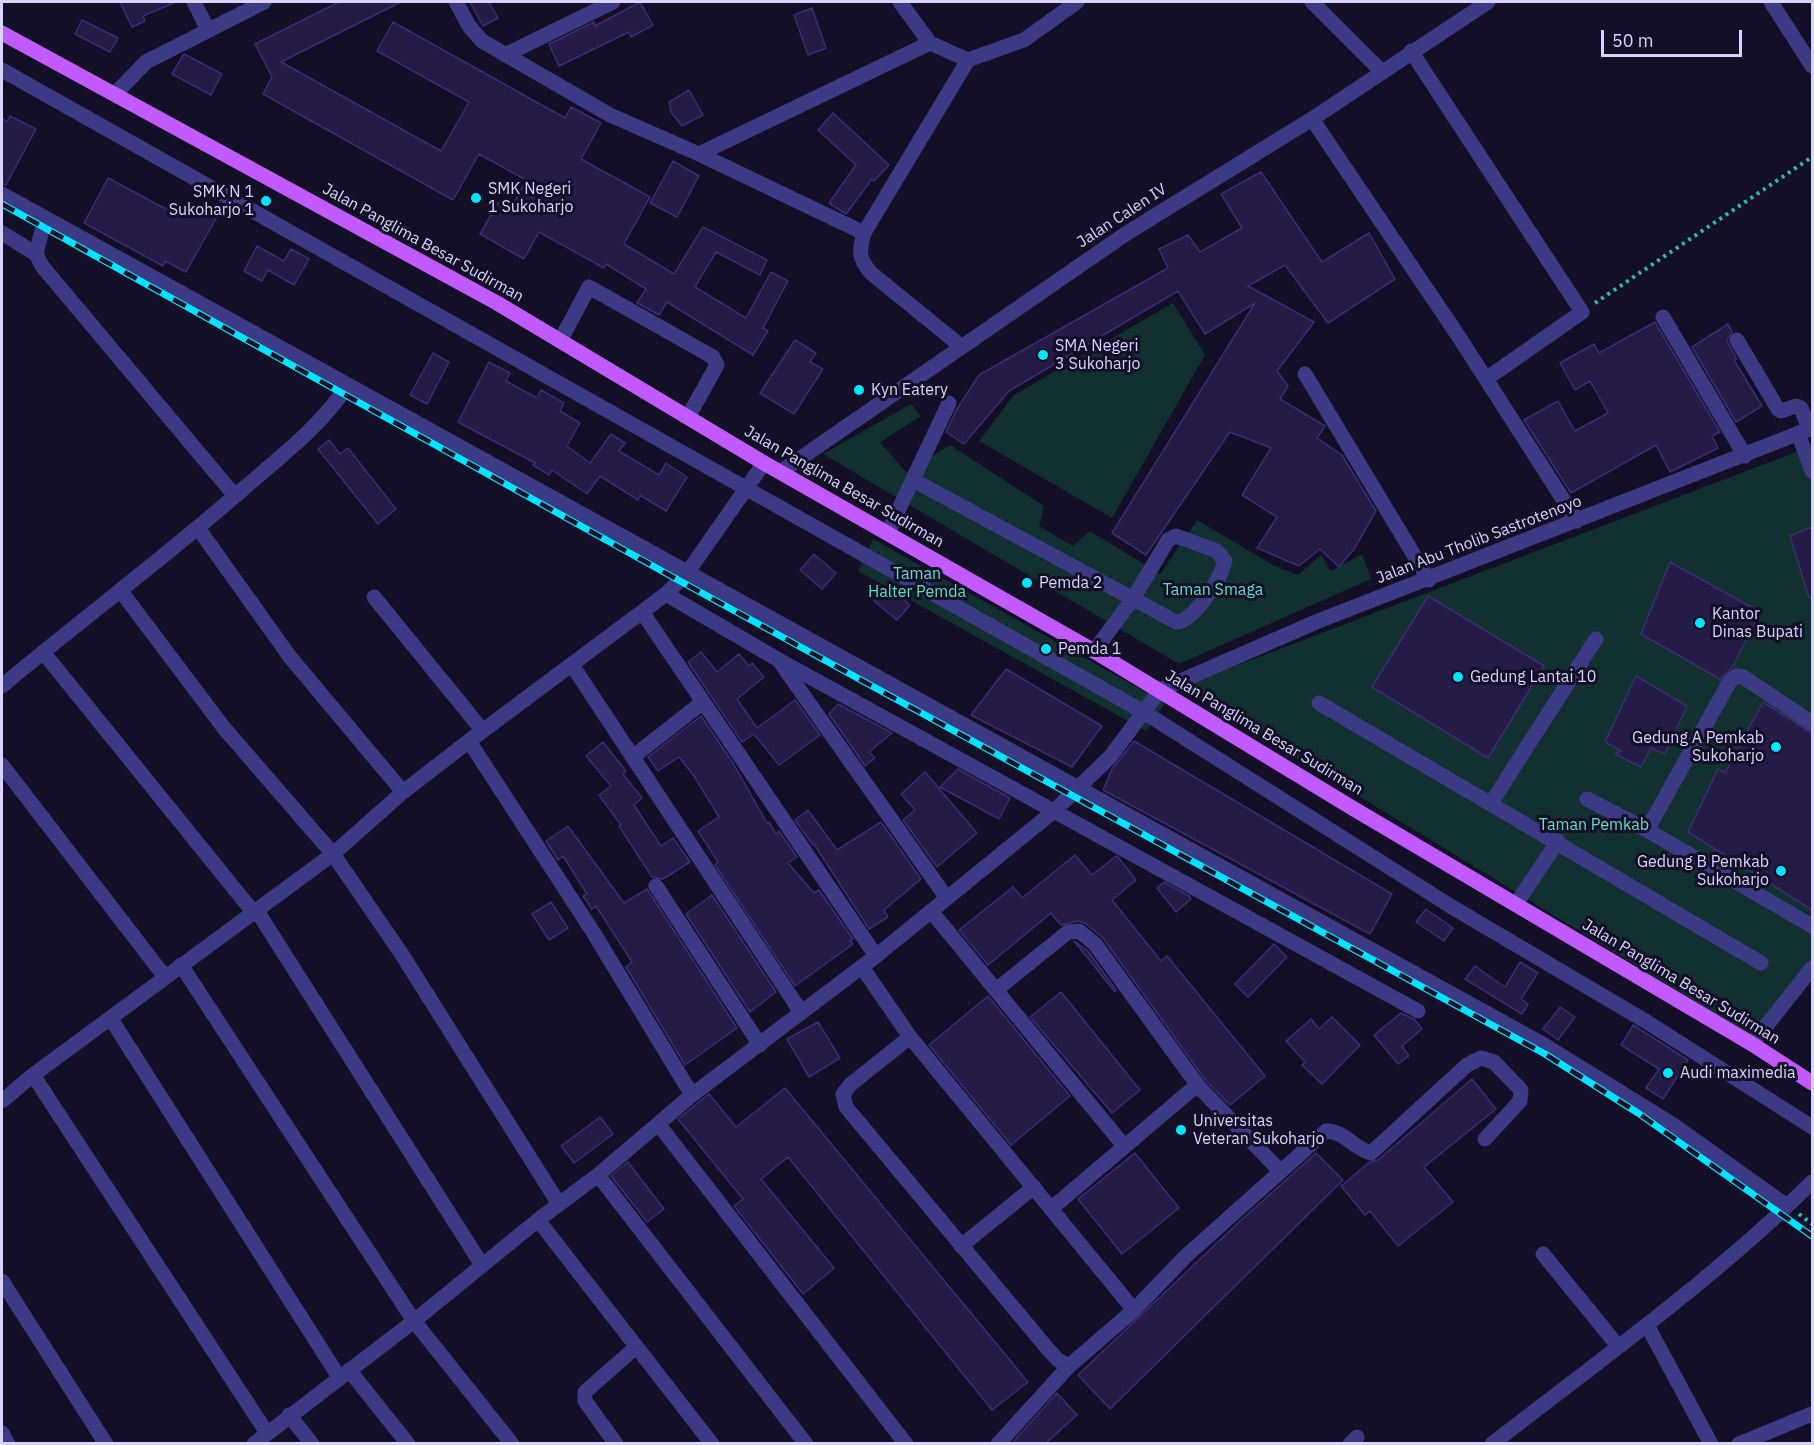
<!DOCTYPE html>
<style>
body{margin:0}
#map{position:relative;width:1814px;height:1445px;overflow:hidden;background:#130f26;font-family:"IBM Plex Sans",sans-serif}
canvas{display:block}
.frame{position:absolute;inset:0;border:3px solid #d9d4ff;pointer-events:none}
.scale{position:absolute;left:1601px;top:30px;width:141px;height:27px;box-sizing:border-box;border:3px solid #d9d4ff;border-top:0;padding-left:8px;font-size:18px;line-height:21px;white-space:nowrap;color:#d9d4ff;-webkit-text-stroke:4px #130f26;paint-order:stroke}
</style>
<div id="map">
<canvas width="1814" height="1445"></canvas>
<div class="frame"></div>
<div class="scale">50 m</div>
</div>
<script>
const c = document.querySelector('canvas').getContext('2d');
c.lineJoin = 'round';
function paint(path, color) { c.fillStyle = color; c.fill(path, 'evenodd'); }
function strokePath(path, color, width, dash) { c.strokeStyle = color; c.lineWidth = width; c.lineCap = dash ? 'butt' : 'round'; c.setLineDash(dash || []); c.stroke(path); }
function write(font, color, halo, rows, align = 'center') {
  c.font = font + ' "IBM Plex Sans",sans-serif'; c.lineWidth = 6; c.setLineDash([]); c.textBaseline = 'middle'; c.strokeStyle = halo; c.fillStyle = color; for (const [text, x, y, turn = 0] of rows) {
    c.save(); c.translate(x, y); c.rotate((+turn || 0) * Math.PI / 180); c.textAlign = isNaN(turn) ? turn : align; if (halo) c.strokeText(text, 0, 0); c.fillText(text, 0, 0); c.restore();
  }
}
paint(new Path2D(`
 M 1173,303 L 1205,355 L 1112,518 L 979,441 L 1014,395 Z
 M 911,404 L 921,416 L 880,442 L 906,472 L 950,445 L 1044,506 L 1039,526 L 1073,546 L 1090,531 L 1160,574 L 1197,520 L 1275,566 L 1298,575 L 1321,555 L 1331,571 L 1362,554 L 1371,579 L 1179,664 L 823,454 Z
 M 1812,446 L 1812,961 L 1750,1035 L 1180,687 Z
 M 873,539 L 1165,703 L 1146,731 L 858,571 Z`), '#12302f');
const building = new Path2D(`
 M 120,2 L 176,2 L 143,16 L 145,21 L 132,27 Z
 M 339,2 L 401,2 L 281,62 L 441,151 L 469,102 L 377,51 L 393,22 L 565,118 L 571,107 L 601,123 L 581,159 L 650,197 L 624,244 L 674,274 L 703,227 L 767,260 L 760,275 L 716,252 L 695,287 L 746,318 L 771,272 L 788,281 L 763,328 L 768,331 L 753,355 L 667,302 L 659,315 L 641,305 L 637,303 L 646,289 L 606,264 L 604,268 L 539,232 L 524,259 L 480,234 L 498,203 L 510,210 L 526,180 L 479,154 L 453,200 L 263,94 L 272,77 L 255,44 Z
 M 470,2 L 489,2 L 498,18 L 483,26 Z
 M 640,2 L 653,25 L 631,37 L 629,32 L 559,66 L 549,44 L 594,22 L 595,26 Z
 M 812,8 L 826,48 L 808,55 L 794,15 Z
 M 82,20 L 118,38 L 110,52 L 75,34 Z
 M 184,54 L 222,74 L 211,95 L 172,74 Z
 M 689,90 L 703,115 L 682,126 L 671,112 L 669,102 Z
 M 833,113 L 889,165 L 874,181 L 872,179 L 846,214 L 829,203 L 856,165 L 818,130 Z
 M 10,116 L 36,129 L 6,185 L 2,184 L 2,118 L 7,122 Z
 M 673,161 L 699,176 L 677,217 L 650,203 Z
 M 1261,172 L 1322,262 L 1369,233 L 1395,279 L 1328,323 L 1285,265 L 1248,286 L 1314,322 L 1277,371 L 1288,386 L 1280,399 L 1325,426 L 1317,438 L 1342,455 L 1376,511 L 1354,549 L 1339,567 L 1320,549 L 1299,566 L 1257,548 L 1277,517 L 1242,495 L 1271,448 L 1230,432 L 1146,555 L 1112,533 L 1255,303 L 1205,334 L 1178,291 L 1009,391 L 964,444 L 946,432 L 957,409 L 979,375 L 1168,268 L 1159,249 L 1188,235 L 1200,252 L 1242,228 L 1221,194 Z
 M 108,178 L 166,209 L 169,203 L 194,216 L 200,205 L 218,215 L 186,272 L 165,261 L 163,266 L 84,223 Z
 M 257,246 L 284,261 L 291,249 L 309,259 L 294,285 L 268,270 L 262,281 L 244,271 Z
 M 1655,322 L 1720,432 L 1712,436 L 1718,448 L 1670,472 L 1656,445 L 1571,493 L 1524,420 L 1558,401 L 1575,431 L 1608,413 L 1590,381 L 1575,390 L 1560,363 L 1594,344 L 1599,353 Z
 M 1728,324 L 1732,332 L 1727,341 L 1737,359 L 1734,360 L 1762,406 L 1736,422 L 1692,347 Z
 M 795,340 L 816,353 L 810,362 L 823,369 L 794,414 L 760,393 Z
 M 433,353 L 449,362 L 427,404 L 410,395 Z
 M 489,362 L 510,373 L 506,381 L 537,398 L 541,390 L 564,403 L 560,411 L 580,423 L 567,446 L 590,463 L 611,434 L 625,443 L 619,451 L 659,475 L 666,463 L 687,477 L 666,511 L 640,495 L 638,500 L 600,476 L 587,494 L 552,470 L 549,475 L 533,465 L 535,463 L 458,422 Z
 M 329,440 L 340,454 L 348,448 L 396,509 L 378,524 L 318,449 Z
 M 1812,527 L 1812,597 L 1809,598 L 1790,536 Z
 M 814,554 L 836,573 L 822,589 L 800,570 Z
 M 1670,562 L 1760,612 L 1732,668 L 1720,679 L 1641,634 Z
 M 888,585 L 910,605 L 897,620 L 874,601 Z
 M 1428,596 L 1544,666 L 1488,758 L 1372,687 Z
 M 701,652 L 717,672 L 739,654 L 749,666 L 752,663 L 764,677 L 737,699 L 757,728 L 795,700 L 820,735 L 779,765 L 754,734 L 742,742 L 688,662 Z
 M 1006,669 L 1102,726 L 1072,767 L 971,715 Z
 M 1636,676 L 1687,706 L 1665,754 L 1651,748 L 1641,767 L 1615,754 L 1621,751 L 1605,742 Z
 M 1763,702 L 1812,733 L 1812,910 L 1688,832 L 1718,769 L 1725,773 Z
 M 838,704 L 892,733 L 869,752 L 875,758 L 865,766 L 829,714 Z
 M 701,716 L 733,763 L 767,823 L 769,822 L 776,834 L 779,831 L 797,857 L 788,863 L 814,893 L 819,890 L 853,939 L 850,941 L 853,944 L 795,986 L 715,865 L 718,862 L 698,831 L 719,817 L 694,776 L 679,757 L 658,771 L 648,757 Z
 M 1134,741 L 1392,894 L 1370,934 L 1103,790 L 1112,769 Z
 M 603,742 L 626,771 L 623,774 L 642,798 L 634,805 L 661,846 L 673,838 L 690,862 L 663,879 L 652,877 L 619,826 L 621,825 L 599,795 L 611,786 L 586,756 Z
 M 958,769 L 1010,798 L 999,819 L 940,787 Z
 M 925,772 L 977,833 L 937,867 L 903,820 L 915,810 L 901,794 Z
 M 808,810 L 837,850 L 881,822 L 921,879 L 884,910 L 888,917 L 869,929 L 814,844 L 813,845 L 795,820 Z
 M 568,826 L 624,903 L 647,889 L 737,1028 L 685,1065 L 626,967 L 632,962 L 596,906 L 592,909 L 583,896 L 587,894 L 563,856 L 558,860 L 546,841 Z
 M 1075,855 L 1092,875 L 1116,856 L 1118,857 L 1136,880 L 1112,900 L 1161,961 L 1167,956 L 1265,1076 L 1230,1105 L 1206,1081 L 1103,938 L 1085,923 L 1078,921 L 1061,925 L 1051,913 L 988,965 L 959,930 L 1013,887 L 1022,898 Z
 M 1164,882 L 1189,896 L 1191,899 L 1176,912 L 1157,888 Z
 M 712,895 L 776,992 L 750,1012 L 686,914 Z
 M 551,902 L 568,928 L 549,940 L 532,914 Z
 M 1426,909 L 1453,928 L 1444,941 L 1416,922 Z
 M 1074,941 L 1088,951 L 1116,990 L 1115,992 Z
 M 1274,944 L 1287,957 L 1248,997 L 1235,984 Z
 M 1520,962 L 1538,973 L 1521,999 L 1528,1004 L 1522,1014 L 1465,979 L 1475,966 L 1505,987 Z
 M 1061,992 L 1140,1090 L 1112,1113 L 1030,1017 Z
 M 988,996 L 1070,1096 L 1011,1145 L 929,1045 Z
 M 1560,1007 L 1575,1017 L 1558,1040 L 1543,1029 Z
 M 1401,1013 L 1415,1020 L 1422,1029 L 1402,1046 L 1409,1056 L 1398,1064 L 1374,1035 Z
 M 1332,1017 L 1360,1045 L 1322,1084 L 1302,1065 L 1305,1062 L 1286,1041 L 1311,1019 L 1319,1029 Z
 M 818,1022 L 840,1058 L 809,1077 L 787,1039 Z
 M 1633,1025 L 1688,1060 L 1663,1099 L 1646,1088 L 1659,1069 L 1621,1045 Z
 M 1472,1079 L 1496,1109 L 1424,1167 L 1453,1202 L 1398,1246 L 1370,1211 L 1365,1215 L 1341,1186 L 1370,1162 L 1378,1160 Z
 M 785,1088 L 1028,1382 L 992,1410 L 788,1157 L 761,1179 L 834,1268 L 803,1294 L 734,1206 L 743,1199 L 678,1119 L 709,1094 L 736,1127 Z
 M 600,1117 L 613,1134 L 574,1163 L 561,1146 Z
 M 1135,1153 L 1179,1208 L 1122,1254 L 1078,1199 Z
 M 1316,1153 L 1343,1180 L 1110,1409 L 1078,1375 L 1239,1222 Z
 M 628,1162 L 664,1209 L 647,1222 L 611,1176 Z
 M 1057,1393 L 1077,1415 L 1046,1443 L 1012,1443 Z`);
paint(building, '#241b47');
strokePath(building, '#3b2d73', 1.5);
strokePath(new Path2D(`
 M 1595,303 L 1812,157
 M 1799,1214 L 1812,1224`), '#2fb8b0', 4, [3, 4.5]);
strokePath(new Path2D(`
 M 194,2 L 208,30
 M 456,2 L 469,26 L 482,41 L 610,115 L 699,154 L 864,233
 M 900,2 L 930,43 L 968,60 L 1024,40 L 1077,2
 M 1312,2 L 1381,71
 M 1771,2 L 1812,66
 M 1411,51 L 1582,312 L 1486,379
 M 505,55 L 613,2
 M 2,70 L 1142,711 L 1452,907 L 1647,1022 L 1812,1127
 M 115,94 L 146,62 L 264,2
 M 1312,119 L 1459,337 L 1577,521
 M 699,154 L 930,43
 M 2,194 L 1539,1042 L 1675,1126 L 1787,1206
 M 45,218 L 36,254 L 42,266 L 235,496
 M 2,233 L 36,254
 M 1663,317 L 1745,456
 M 1737,340 L 1778,409 L 1781,411 L 1796,406 L 1801,408 L 1809,429
 M 560,341 L 589,287 L 713,357 L 717,365 L 688,417
 M 962,347 L 871,273 C 858,258 859,251 864,233 L 968,60
 M 1305,374 L 1429,580
 M 1798,433 L 1812,471
 M 782,471 L 1127,233 L 1312,119 L 1488,2
 M 913,480 L 1176,622 C 1194,622 1221,578 1225,561 L 1217,551 L 1176,536 L 1168,540 L 1133,599 L 1094,651
 M 198,528 L 290,657 L 403,792
 M 888,532 L 949,403
 M 120,590 L 224,728 L 333,854 L 401,953 L 559,1204
 M 666,594 L 777,659 L 1418,1011
 M 374,597 L 483,731
 M 642,612 L 876,956
 M 43,652 L 254,913
 M 780,662 L 946,897
 M 572,665 L 801,1012
 M 2,686 C 81,620 164,558 242,490 C 280,457 320,427 348,385
 M 1319,703 L 1761,963
 M 469,741 L 593,932 L 692,1095
 M 634,756 L 703,702
 M 2,765 L 165,977
 M 1587,799 L 1647,830 L 1812,926
 M 1491,803 L 1596,639
 M 1647,830 L 1730,681 L 1737,676 L 1743,677 L 1812,723
 M 656,886 L 760,1045
 M 1516,904 L 1558,841
 M 257,911 L 482,1265
 M 931,911 L 1124,1146
 M 181,965 L 414,1321 L 512,1444
 M 862,967 L 910,1037 L 1134,1310
 M 996,990 L 1068,932 L 1079,931 L 1095,944 L 1199,1087 L 1280,1171
 M 111,1019 L 339,1377
 M 910,1037 L 851,1084 L 843,1094 L 846,1107 L 1047,1348 L 1058,1360 L 1069,1366
 M 1752,1044 L 1812,968
 M 33,1075 L 267,1433
 M 2,1101 L 33,1075 L 333,854 L 403,792 L 469,741 L 666,594 L 687,573 L 764,463
 M 659,1125 L 906,1444
 M 598,1175 L 806,1444
 M 1052,1208 L 1190,1091 L 1199,1087
 M 538,1220 L 712,1444
 M 961,1246 L 1034,1187
 M 1543,1254 L 1618,1346
 M 2,1281 L 106,1444
 M 1647,1325 L 1711,1444
 M 349,1370 L 408,1444
 M 289,1415 L 312,1444
 M 2,1433 L 8,1444
 M 254,1444 L 414,1321 L 538,1220 L 598,1175 L 692,1095 L 876,956 L 1054,811 L 1110,757 L 1160,690 L 1316,622 L 1812,428
 M 616,1444 L 585,1401 L 585,1392 L 636,1347
 M 998,1444 L 1069,1366 L 1134,1310 L 1186,1256 L 1326,1131 C 1345,1131 1354,1149 1371,1153 L 1467,1065 L 1481,1058 L 1494,1062 L 1521,1090 L 1520,1101 L 1485,1139
 M 1350,1444 L 1357,1437
 M 1492,1444 C 1601,1359 1714,1279 1812,1182
 M 1739,1444 L 1812,1414`), '#3d3a85', 15);
strokePath(new Path2D(`
 M 2,33 L 497,303 L 764,463 L 1094,651 L 1354,809 L 1752,1044 L 1812,1083`), '#c25bff', 15);
const rail = new Path2D(`
 M 2,204 L 680,581 L 1545,1054 L 1638,1113 L 1812,1236`);
strokePath(rail, '#00e5ff', 7);
strokePath(rail, '#130f26', 4.5, [14]);
for (const [x, y, r, color] of [
 [476,198,6,"#00e5ff"],
 [266,201,6,"#00e5ff"],
 [1043,355,6,"#00e5ff"],
 [859,390,6,"#00e5ff"],
 [1027,583,6,"#00e5ff"],
 [1700,623,6,"#00e5ff"],
 [1046,649,6,"#00e5ff"],
 [1458,677,6,"#00e5ff"],
 [1776,747,6,"#00e5ff"],
 [1781,871,6,"#00e5ff"],
 [1668,1073,6,"#00e5ff"],
 [1181,1130,6,"#00e5ff"]
]) { const dot = new Path2D(); dot.arc(x, y, r, 0, 2 * Math.PI); c.fillStyle = color; c.fill(dot); strokePath(dot, '#130f26', 2); }
write('16px', '#d9d4ff', '#130f26', [
 ["SMK Negeri",488,189],
 ["1 Sukoharjo",488,207],
 ["SMK N 1",254,192,"right"],
 ["Sukoharjo 1",254,210,"right"],
 ["SMA Negeri",1055,346],
 ["3 Sukoharjo",1055,364],
 ["Kyn Eatery",871,390],
 ["Pemda 2",1039,583],
 ["Kantor",1712,614],
 ["Dinas Bupati",1712,632],
 ["Pemda 1",1058,649],
 ["Gedung Lantai 10",1470,677],
 ["Gedung A Pemkab",1764,738,"right"],
 ["Sukoharjo",1764,756,"right"],
 ["Gedung B Pemkab",1769,862,"right"],
 ["Sukoharjo",1769,880,"right"],
 ["Audi maximedia",1680,1073],
 ["Universitas",1193,1121],
 ["Veteran Sukoharjo",1193,1139]
], 'left');
write('16px', '#d9d4ff', '#130f26', [
 ["Jalan Calen IV",1122,216,-33],
 ["Jalan Panglima Besar Sudirman",423,243,29],
 ["Jalan Panglima Besar Sudirman",844,487,30],
 ["Jalan Abu Tholib Sastrotenoyo",1479,540,-21],
 ["Jalan Panglima Besar Sudirman",1264,733,31],
 ["Jalan Panglima Besar Sudirman",1681,982,31]
]);
write('16px', '#5fe0c0', '#130f26', [
 ["Taman",917,574],
 ["Halter Pemda",917,592],
 ["Taman Smaga",1213,590],
 ["Taman Pemkab",1594,825]
]);
</script>
